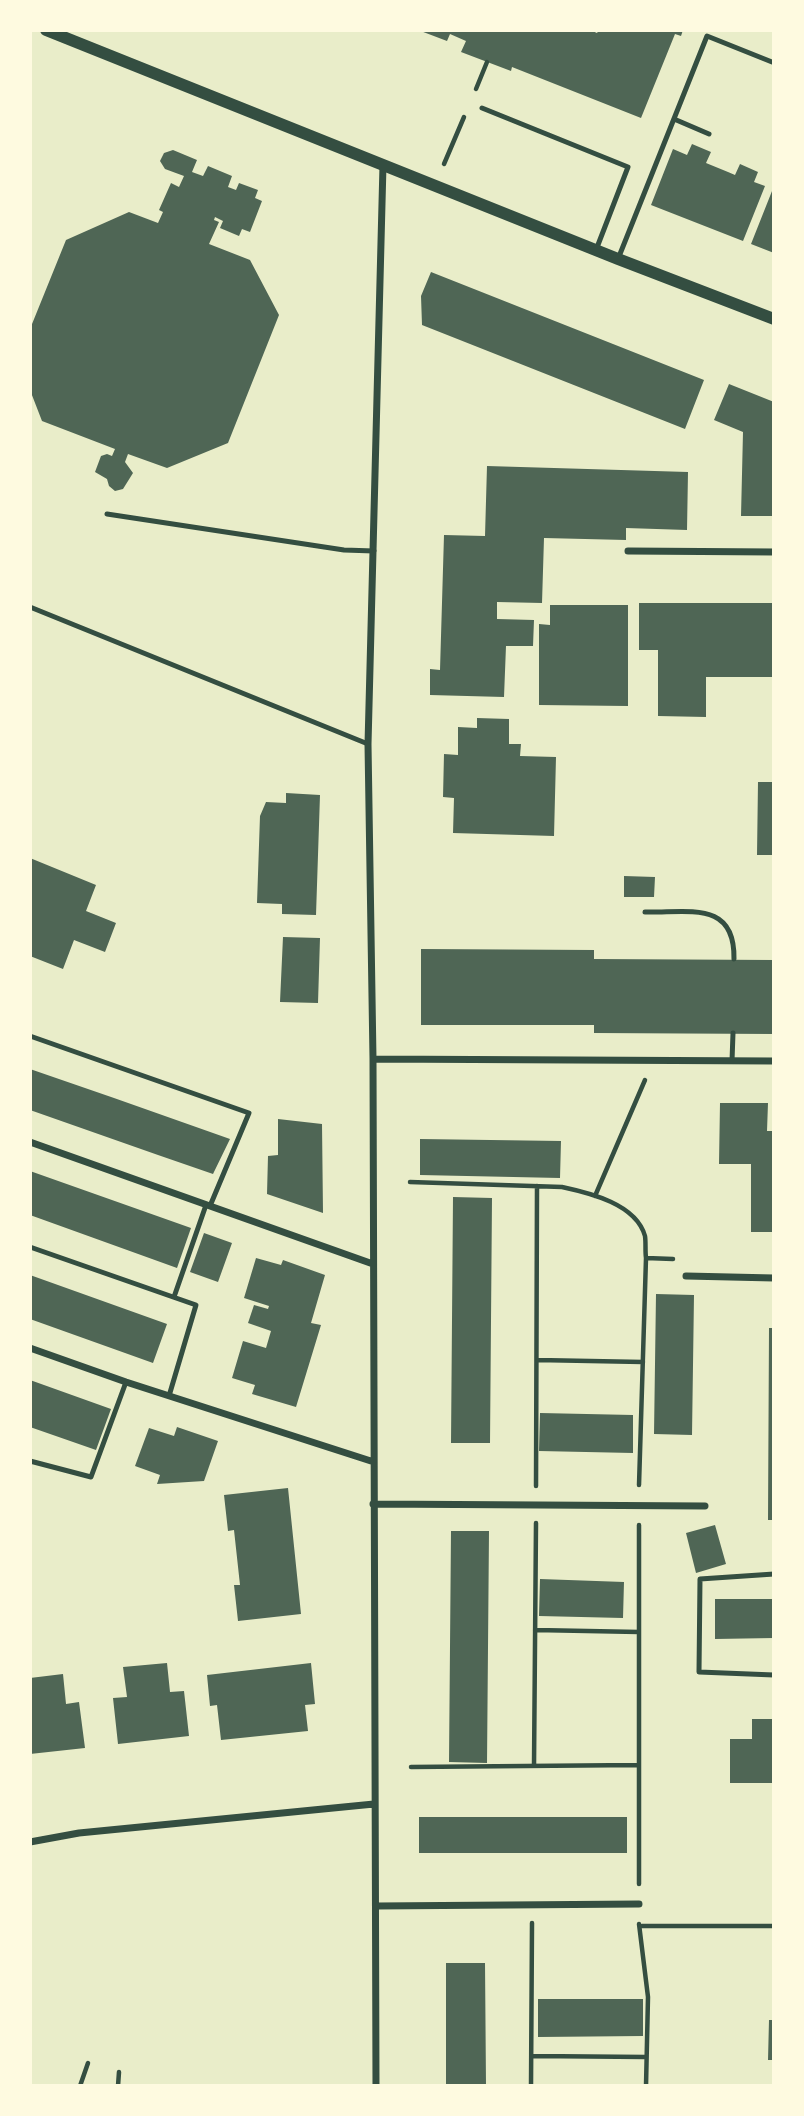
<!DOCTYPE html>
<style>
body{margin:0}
#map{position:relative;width:804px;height:2116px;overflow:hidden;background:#e9edc9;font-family:Lato,sans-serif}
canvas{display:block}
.frame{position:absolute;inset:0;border:32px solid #fefae0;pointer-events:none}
</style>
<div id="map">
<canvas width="804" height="2116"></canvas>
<div class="frame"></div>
</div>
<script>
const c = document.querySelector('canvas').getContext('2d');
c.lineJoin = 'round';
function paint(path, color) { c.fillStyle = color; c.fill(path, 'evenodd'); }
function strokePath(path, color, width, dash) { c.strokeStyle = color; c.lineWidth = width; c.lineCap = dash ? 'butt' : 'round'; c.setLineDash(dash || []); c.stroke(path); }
paint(new Path2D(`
 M 418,30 L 590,30 L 597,33 L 599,30 L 683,30 L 681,36 L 675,34 L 641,118 L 512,67 L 511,71 L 461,52 L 466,41 L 450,34 L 447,41 Z
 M 692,144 L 711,152 L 706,163 L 728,172 L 735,175 L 740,164 L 758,172 L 754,182 L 765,186 L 743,241 L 651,205 L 673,149 L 687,155 Z
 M 173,150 L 197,160 L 192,172 L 203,176 L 208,166 L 232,176 L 228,187 L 236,190 L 239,183 L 258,190 L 255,198 L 262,201 L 250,232 L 242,229 L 239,236 L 220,228 L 223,221 L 215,217 L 214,220 L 219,222 L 209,244 L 250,260 L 279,315 L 228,443 L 167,468 L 128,454 L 125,462 L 133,473 L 123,489 L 115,491 L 109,486 L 107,479 L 95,472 L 101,456 L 107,454 L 112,456 L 115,449 L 42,421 L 30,390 L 30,329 L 66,240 L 129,212 L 158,223 L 163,212 L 159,210 L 171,183 L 179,187 L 184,176 L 165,169 L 160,161 L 164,153 Z
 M 774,186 L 774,253 L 751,244 Z
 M 431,272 L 704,380 L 685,429 L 422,325 L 421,296 Z
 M 729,384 L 774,402 L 774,516 L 741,516 L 743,432 L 714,420 Z
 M 487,466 L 688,472 L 687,530 L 626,528 L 626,540 L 544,538 L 542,603 L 497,602 L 497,619 L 534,620 L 533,646 L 506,646 L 504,697 L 430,695 L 430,669 L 440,670 L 444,535 L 485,536 Z
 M 639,603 L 774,603 L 774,677 L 706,677 L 706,717 L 658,716 L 658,650 L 639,650 Z
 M 550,605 L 628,605 L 628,706 L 539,705 L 539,624 L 550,625 Z
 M 477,718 L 509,719 L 509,744 L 521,744 L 520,756 L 556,757 L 554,836 L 453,833 L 454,798 L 443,797 L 444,754 L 458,755 L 458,727 L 477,728 Z
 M 758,782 L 774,782 L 774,855 L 757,855 Z
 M 286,793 L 320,795 L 316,915 L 282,914 L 282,904 L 257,903 L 260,816 L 266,802 L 286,803 Z
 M 30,858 L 96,885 L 86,911 L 116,923 L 105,952 L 74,940 L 63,969 L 30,956 L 30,906 L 32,901 L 30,900 Z
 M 624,876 L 655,877 L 654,897 L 624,897 Z
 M 283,937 L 320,938 L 318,1003 L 280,1002 Z
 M 421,949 L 594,950 L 594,959 L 774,960 L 774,1034 L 594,1033 L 594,1025 L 421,1025 Z
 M 30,1069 L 114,1098 L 230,1139 L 213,1174 L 158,1155 L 30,1110 Z
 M 720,1103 L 768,1103 L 767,1131 L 774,1131 L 774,1232 L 751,1232 L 751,1164 L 719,1164 Z
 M 278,1119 L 322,1124 L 323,1213 L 267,1194 L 268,1156 L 278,1155 Z
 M 420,1139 L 561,1141 L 560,1178 L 420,1175 Z
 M 30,1171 L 191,1228 L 177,1268 L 30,1215 Z
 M 453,1197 L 492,1198 L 490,1443 L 451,1443 Z
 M 204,1233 L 232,1243 L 218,1282 L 190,1272 Z
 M 256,1258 L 281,1265 L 283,1260 L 325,1275 L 311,1323 L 321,1325 L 296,1407 L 252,1394 L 255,1385 L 232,1378 L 243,1341 L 266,1348 L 271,1331 L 248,1323 L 254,1305 L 268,1309 L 269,1306 L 244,1298 Z
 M 30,1275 L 167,1324 L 153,1363 L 30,1319 Z
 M 656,1294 L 694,1295 L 692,1435 L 654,1434 Z
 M 769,1328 L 774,1328 L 774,1520 L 768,1520 Z
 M 30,1380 L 111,1409 L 96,1450 L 30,1427 Z
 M 540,1413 L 633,1415 L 633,1453 L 539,1451 Z
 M 177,1427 L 218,1441 L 204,1481 L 157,1484 L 160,1475 L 135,1466 L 149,1428 L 174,1436 Z
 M 288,1488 L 301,1614 L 238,1621 L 234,1585 L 240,1585 L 234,1530 L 228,1531 L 224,1495 Z
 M 715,1525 L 726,1564 L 696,1573 L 686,1533 Z
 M 451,1531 L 489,1531 L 487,1763 L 449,1762 Z
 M 540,1579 L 624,1582 L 623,1618 L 539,1616 Z
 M 715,1599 L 774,1599 L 774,1638 L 715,1639 Z
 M 167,1663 L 170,1692 L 184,1691 L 189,1736 L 118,1744 L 113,1698 L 127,1697 L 123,1667 Z
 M 311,1663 L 315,1704 L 305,1705 L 308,1731 L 221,1740 L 217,1705 L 210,1706 L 207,1675 Z
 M 63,1674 L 66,1704 L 79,1702 L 85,1748 L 30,1754 L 30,1678 Z
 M 752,1719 L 774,1719 L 774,1783 L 730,1783 L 730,1739 L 752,1739 Z
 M 419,1817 L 627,1817 L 627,1853 L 419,1853 Z
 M 446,1963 L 485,1963 L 486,2086 L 446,2086 Z
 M 538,1999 L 643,1999 L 643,2036 L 538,2037 Z
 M 769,2020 L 774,2020 L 774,2060 L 768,2060 Z`), '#4f6655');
strokePath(new Path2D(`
 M 476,89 L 487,62
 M 444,164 L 464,117
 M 410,1182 L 562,1187 C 590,1193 636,1204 645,1236 C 646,1243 645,1251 646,1258 L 673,1259
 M 595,1196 L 645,1080
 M 537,1360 L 643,1362
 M 639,1485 L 646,1258
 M 536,1486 L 537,1186
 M 639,1525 L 639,1884
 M 535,1630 L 639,1632
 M 534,1766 L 536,1523
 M 411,1767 L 639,1765
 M 639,1924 L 648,1997 L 646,2086
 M 642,1926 L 774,1926
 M 532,2056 L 646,2057
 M 80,2086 L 88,2063
 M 118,2086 L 119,2072
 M 531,2086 L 532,1923`), '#344e41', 4.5);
strokePath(new Path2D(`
 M 482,108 L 628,167 L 596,250
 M 674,119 L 709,134
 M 618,259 L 707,36 L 772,62
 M 107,514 L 344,550 L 374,551
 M 30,607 L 368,744
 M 645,912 C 689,913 735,900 734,959
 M 30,1036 L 249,1113 L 210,1206
 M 732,1061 L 733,1033
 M 30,1247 L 196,1305 L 169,1396
 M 174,1297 L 206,1205
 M 30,1461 L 91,1477 L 126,1382
 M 774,1574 L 700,1579 L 699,1672 L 774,1675`), '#344e41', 5);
strokePath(new Path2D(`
 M 628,551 L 774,552
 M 373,1059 L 774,1061
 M 30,1142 L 373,1264
 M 686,1276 L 774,1278
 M 30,1348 L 126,1382 L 374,1462
 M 373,1504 L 705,1506
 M 30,1842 L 79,1833 L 374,1804
 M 377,1906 L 639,1904
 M 376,2086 L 373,1059 L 368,744 L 383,165`), '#344e41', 7);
strokePath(new Path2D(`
 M 46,30 L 618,259 L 774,319`), '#344e41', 12);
</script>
